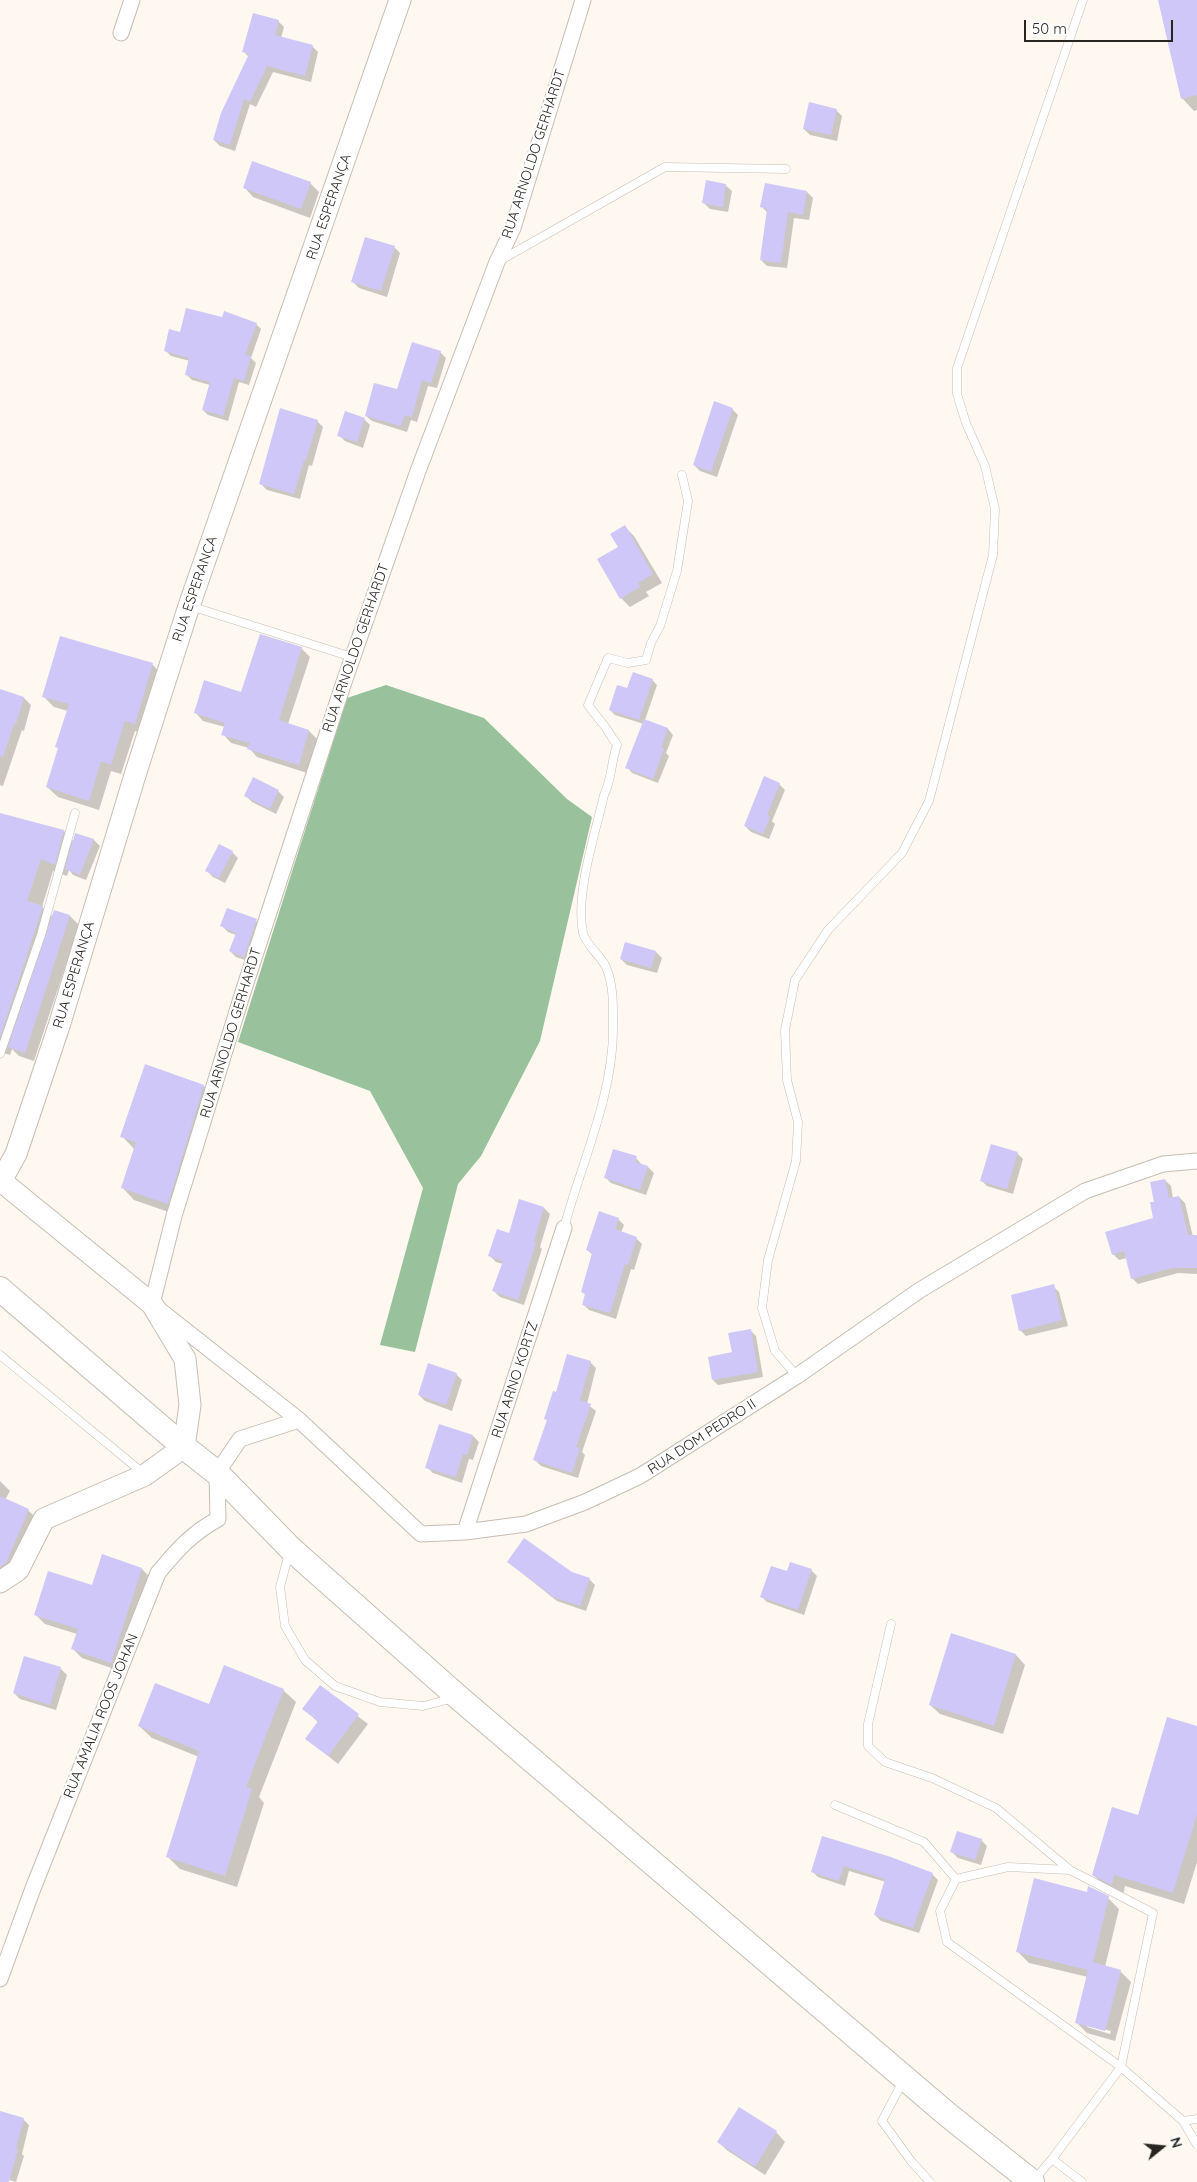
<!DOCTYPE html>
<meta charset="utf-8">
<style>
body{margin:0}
#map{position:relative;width:1197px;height:2182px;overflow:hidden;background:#fef8f1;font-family:Quicksand,sans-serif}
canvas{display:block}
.north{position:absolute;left:1137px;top:2122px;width:50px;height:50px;-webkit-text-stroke:4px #fff;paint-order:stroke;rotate:73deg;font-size:14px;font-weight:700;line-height:20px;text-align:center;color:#282521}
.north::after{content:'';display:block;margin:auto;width:18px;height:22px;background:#282521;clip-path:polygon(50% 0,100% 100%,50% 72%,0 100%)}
.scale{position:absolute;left:1024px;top:20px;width:149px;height:22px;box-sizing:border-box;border:2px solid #282521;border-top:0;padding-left:6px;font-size:15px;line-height:18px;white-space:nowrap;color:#282521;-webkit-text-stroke:4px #fff;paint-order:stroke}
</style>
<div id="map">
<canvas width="1197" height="2182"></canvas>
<div class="north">N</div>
<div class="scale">50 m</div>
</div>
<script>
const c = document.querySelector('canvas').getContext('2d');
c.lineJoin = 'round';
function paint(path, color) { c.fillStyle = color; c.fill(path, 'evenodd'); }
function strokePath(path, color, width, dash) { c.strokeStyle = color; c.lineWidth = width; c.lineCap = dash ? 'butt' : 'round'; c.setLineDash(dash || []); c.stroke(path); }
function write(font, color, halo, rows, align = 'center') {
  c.font = font + ' Quicksand,sans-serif'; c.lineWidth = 4.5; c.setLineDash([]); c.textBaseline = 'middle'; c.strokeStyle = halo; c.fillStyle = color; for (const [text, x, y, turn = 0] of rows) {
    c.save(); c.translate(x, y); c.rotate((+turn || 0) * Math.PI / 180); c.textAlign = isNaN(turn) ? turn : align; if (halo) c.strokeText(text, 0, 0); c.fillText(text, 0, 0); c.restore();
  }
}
paint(new Path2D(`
 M 386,685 L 484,718 L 567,799 L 592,817 L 540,1041 L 481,1156 L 458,1184 L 415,1352 L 380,1345 L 423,1188 L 370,1091 L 238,1042 L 347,698 Z`), '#99c19b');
paint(new Path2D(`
 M 1160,0 L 1197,0 L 1197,110 L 1194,111 L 1182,98 Z
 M 278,21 L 284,27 L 281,38 L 312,46 L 318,52 L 311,82 L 273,72 L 256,107 L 250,104 L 235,151 L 220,146 L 214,140 L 249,57 L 244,52 Z
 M 836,110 L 842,116 L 837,141 L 810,135 L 804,129 Z
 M 310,183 L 319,192 L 310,218 L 253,197 L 244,187 Z
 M 725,185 L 732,191 L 728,212 L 710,209 L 704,203 Z
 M 807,192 L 813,198 L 809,220 L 794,218 L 787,268 L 767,266 L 761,260 L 768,213 L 762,207 Z
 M 394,247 L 400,253 L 387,297 L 359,288 L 353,282 Z
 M 223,318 L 256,324 L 261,329 L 251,358 L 256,363 L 249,385 L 239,382 L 228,421 L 208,415 L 203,410 L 210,385 L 192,380 L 187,375 L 190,361 L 171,356 L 166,351 L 181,333 Z
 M 440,352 L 446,358 L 437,388 L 428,386 L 417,422 L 411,420 L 407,432 L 372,421 L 366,416 L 398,391 Z
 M 732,409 L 738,415 L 717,477 L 700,471 L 694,465 Z
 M 364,419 L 370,425 L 363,448 L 345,441 L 339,435 Z
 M 317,421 L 323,427 L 312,466 L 309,465 L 300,499 L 267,490 L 261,484 Z
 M 625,527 L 634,536 L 662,583 L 646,592 L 649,596 L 630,607 L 621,598 L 619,548 Z
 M 301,648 L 310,657 L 288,724 L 309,731 L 317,739 L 307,773 L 257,757 L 249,748 L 231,743 L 223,734 L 225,727 L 203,721 L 195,712 L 242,693 Z
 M 152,664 L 162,675 L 145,734 L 135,731 L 121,774 L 111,771 L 99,810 L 58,797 L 47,787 L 59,749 L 68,711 L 54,707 L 43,696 Z
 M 652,680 L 657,685 L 645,720 L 668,729 L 673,735 L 666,753 L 669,756 L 658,783 L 632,773 L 627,767 L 644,724 L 615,715 L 610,710 L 628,690 Z
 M 0,690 L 24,698 L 31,705 L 24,731 L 22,730 L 3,786 L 0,785 Z
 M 779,784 L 785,790 L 772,821 L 775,824 L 769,839 L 751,832 L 745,826 Z
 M 278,791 L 284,797 L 276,814 L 252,802 L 246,796 Z
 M 2,815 L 64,831 L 74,842 L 76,835 L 94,840 L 100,846 L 86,880 L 73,875 L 69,870 L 67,876 L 53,871 L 42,907 L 53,917 L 70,916 L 79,925 L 34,1061 L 19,1056 L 12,1049 L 10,1055 L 0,1052 L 0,821 Z
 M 232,852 L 238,858 L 225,883 L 213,877 L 207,871 Z
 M 256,921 L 262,927 L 250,962 L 236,957 L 230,951 L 236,935 L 228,932 L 222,926 Z
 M 656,952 L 662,958 L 657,973 L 627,965 L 621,959 Z
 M 146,1066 L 204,1086 L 216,1099 L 180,1216 L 134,1200 L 122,1187 L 134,1149 L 122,1136 Z
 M 1017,1153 L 1023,1159 L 1013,1194 L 987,1186 L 981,1180 Z
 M 636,1158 L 642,1165 L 648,1167 L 654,1173 L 646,1195 L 611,1183 L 605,1177 Z
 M 1165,1180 L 1171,1186 L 1173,1199 L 1179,1197 L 1185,1203 L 1193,1237 L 1197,1237 L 1197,1274 L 1178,1273 L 1138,1284 L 1132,1278 L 1127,1258 L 1119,1260 L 1113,1254 L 1154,1219 L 1155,1203 Z
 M 544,1208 L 550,1214 L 540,1247 L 542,1249 L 524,1305 L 500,1297 L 494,1291 L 503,1264 L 496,1262 L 490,1256 L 510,1235 Z
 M 618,1219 L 624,1225 L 621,1233 L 636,1238 L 642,1244 L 634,1270 L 631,1269 L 616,1319 L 589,1310 L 583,1304 L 586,1295 L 582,1292 L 593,1255 L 587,1250 Z
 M 1053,1286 L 1059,1292 L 1068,1326 L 1026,1336 L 1020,1330 Z
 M 750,1330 L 756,1336 L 763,1377 L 718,1385 L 713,1380 Z
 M 590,1362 L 596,1368 L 587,1404 L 596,1411 L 582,1452 L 585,1455 L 578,1478 L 541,1466 L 535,1460 L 548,1421 L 545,1419 L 557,1394 Z
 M 456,1374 L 462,1380 L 452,1411 L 425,1401 L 419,1395 Z
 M 440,1426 L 473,1436 L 479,1442 L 473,1460 L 469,1459 L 462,1483 L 433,1473 L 427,1467 Z
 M 0,1481 L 10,1491 L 5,1500 L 28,1510 L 37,1519 L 15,1572 L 0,1572 Z
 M 508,1562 L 572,1573 L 589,1579 L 595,1585 L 586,1611 L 557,1601 Z
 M 142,1569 L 151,1578 L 120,1671 L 82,1658 L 73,1649 L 77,1634 L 45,1624 L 36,1615 L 93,1586 Z
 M 811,1570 L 817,1576 L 804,1615 L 767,1602 L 761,1596 L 788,1573 Z
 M 952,1635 L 1016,1655 L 1025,1665 L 1003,1734 L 940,1714 L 930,1705 Z
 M 25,1658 L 61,1669 L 67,1675 L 56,1710 L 20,1699 L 14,1693 Z
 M 320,1687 L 368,1724 L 338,1764 L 307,1739 L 319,1723 L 304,1709 Z
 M 283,1690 L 296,1702 L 259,1797 L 264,1803 L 237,1887 L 180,1869 L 167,1856 L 199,1757 L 152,1738 L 139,1726 L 210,1706 Z
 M 1197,1727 L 1197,1862 L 1184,1904 L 1125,1886 L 1123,1896 L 1105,1886 L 1093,1875 L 1138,1816 Z
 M 823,1838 L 932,1874 L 938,1880 L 919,1933 L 881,1921 L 875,1915 L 886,1882 L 849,1871 L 845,1886 L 818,1877 L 812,1871 Z
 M 981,1840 L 987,1846 L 981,1865 L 958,1858 L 952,1852 Z
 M 1108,1898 L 1119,1909 L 1105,1967 L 1120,1971 L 1131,1982 L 1115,2041 L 1087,2033 L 1076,2022 L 1088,1977 L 1029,1963 L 1018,1952 ZM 1087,2025 L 1111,2031 L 1110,2034 L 1087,2027 Z
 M 0,2113 L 23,2119 L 29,2125 L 22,2154 L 24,2156 L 16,2182 L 0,2177 Z
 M 776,2132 L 785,2142 L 765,2175 L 728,2151 L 718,2142 Z`), '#0003');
paint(new Path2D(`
 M 1158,0 L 1197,0 L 1197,95 L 1181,99 Z
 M 253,13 L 279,20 L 275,35 L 313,45 L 305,76 L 267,66 L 250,102 L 244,99 L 230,145 L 213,140 L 221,113 L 249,54 L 242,52 Z
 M 809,102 L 837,109 L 831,135 L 803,129 Z
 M 252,161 L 311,182 L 301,209 L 243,188 Z
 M 706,180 L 726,184 L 723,207 L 702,203 Z
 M 765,183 L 807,191 L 803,215 L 788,212 L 781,263 L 760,260 L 767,209 L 760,207 Z
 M 365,237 L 395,246 L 381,291 L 351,282 Z
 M 186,308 L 222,317 L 224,311 L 257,323 L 245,355 L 251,356 L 244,381 L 234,378 L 223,416 L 202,410 L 210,382 L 185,375 L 189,358 L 164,351 L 169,329 L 180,332 Z
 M 412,342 L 441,351 L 431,383 L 422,380 L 412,417 L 405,415 L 401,426 L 365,416 L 374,383 L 397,389 Z
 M 714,401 L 733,408 L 711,472 L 693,465 Z
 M 280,408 L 318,420 L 306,460 L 304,460 L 294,494 L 259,484 Z
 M 345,411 L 365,418 L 357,442 L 337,436 Z
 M 625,525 L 653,574 L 638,583 L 640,587 L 620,599 L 597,559 L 618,547 L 610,534 Z
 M 260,634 L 302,647 L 279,720 L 309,730 L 299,765 L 247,749 L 250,743 L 221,735 L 225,723 L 194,713 L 204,680 L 241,692 Z
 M 60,636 L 153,663 L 135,724 L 125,721 L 111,765 L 101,761 L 89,801 L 46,787 L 58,748 L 55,747 L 69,704 L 42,697 Z
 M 633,672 L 653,679 L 639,720 L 609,710 L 617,685 L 627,688 Z
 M 0,689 L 24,697 L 16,724 L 14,724 L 3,757 L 0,756 Z
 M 644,719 L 668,728 L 661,748 L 664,749 L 653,779 L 625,768 Z
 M 764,776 L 780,783 L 767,815 L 770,817 L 763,834 L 744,826 Z
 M 253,777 L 279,790 L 270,809 L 244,796 Z
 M 0,813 L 64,830 L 55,865 L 41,859 L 27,901 L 43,906 L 0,1037 Z
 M 75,833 L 94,839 L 80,875 L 65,869 Z
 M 219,844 L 233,851 L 219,878 L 205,871 Z
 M 227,908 L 257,919 L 244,957 L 229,951 L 236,933 L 220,926 Z
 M 54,910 L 70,915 L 25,1053 L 8,1047 Z
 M 625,942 L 656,951 L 651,968 L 620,959 Z
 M 145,1064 L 204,1085 L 168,1204 L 121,1188 L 136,1142 L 120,1137 Z
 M 991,1144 L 1018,1152 L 1007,1189 L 980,1181 Z
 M 613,1149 L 637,1156 L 635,1162 L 648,1166 L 640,1190 L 604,1178 Z
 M 1165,1179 L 1169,1198 L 1179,1196 L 1188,1235 L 1197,1235 L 1197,1268 L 1172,1268 L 1131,1279 L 1124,1251 L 1112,1255 L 1105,1232 L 1153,1218 L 1150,1202 L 1154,1202 L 1150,1182 Z
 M 519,1199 L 544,1207 L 534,1241 L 536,1242 L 518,1300 L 492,1291 L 503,1261 L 488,1256 L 497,1229 L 509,1233 Z
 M 599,1211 L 619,1218 L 615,1229 L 637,1237 L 628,1265 L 625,1264 L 610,1313 L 582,1305 L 585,1294 L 581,1292 L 592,1253 L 586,1250 Z
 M 1054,1284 L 1062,1320 L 1019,1331 L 1011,1295 Z
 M 751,1329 L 758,1372 L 712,1380 L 708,1357 L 732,1352 L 728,1333 Z
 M 567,1354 L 591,1361 L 580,1400 L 591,1404 L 576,1447 L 580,1448 L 572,1473 L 533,1460 L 547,1420 L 544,1419 L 553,1391 L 556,1392 Z
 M 428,1363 L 457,1373 L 446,1405 L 418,1395 Z
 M 439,1424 L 473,1435 L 467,1455 L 463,1454 L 456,1477 L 425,1468 Z
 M 0,1496 L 29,1509 L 6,1563 L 0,1567 Z
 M 524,1538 L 572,1572 L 590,1578 L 580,1606 L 550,1596 L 550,1594 L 507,1562 Z
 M 102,1554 L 142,1568 L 111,1663 L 71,1649 L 78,1629 L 34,1615 L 48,1571 L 92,1585 Z
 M 790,1562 L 812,1569 L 798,1610 L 760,1597 L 771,1566 L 787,1571 Z
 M 951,1633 L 1016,1654 L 994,1726 L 929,1705 Z
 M 24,1656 L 61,1667 L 50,1705 L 13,1693 Z
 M 224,1665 L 284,1689 L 246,1787 L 252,1789 L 225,1876 L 166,1857 L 199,1751 L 138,1726 L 155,1683 L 209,1704 Z
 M 320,1685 L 359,1714 L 328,1756 L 305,1739 L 318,1721 L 302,1709 Z
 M 1167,1717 L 1197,1726 L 1197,1814 L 1173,1893 L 1114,1875 L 1112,1885 L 1092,1875 L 1112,1807 L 1138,1815 Z
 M 957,1831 L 982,1839 L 975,1860 L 950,1852 Z
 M 822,1836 L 891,1857 L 933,1873 L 913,1928 L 874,1915 L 885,1879 L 844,1866 L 839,1881 L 811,1872 Z
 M 1034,1878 L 1087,1892 L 1088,1886 L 1109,1896 L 1093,1962 L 1121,1970 L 1105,2031 L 1075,2023 L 1088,1970 L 1016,1952 Z
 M 739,2107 L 777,2131 L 755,2167 L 717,2142 Z
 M 0,2111 L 24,2118 L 16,2148 L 18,2149 L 9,2182 L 0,2182 Z`), '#cec7f8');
const lane = new Path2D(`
 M 501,260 L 665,167 L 786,169
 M 190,606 L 352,657
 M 0,1054 L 41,935 L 75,813
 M 564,1228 C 581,1164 614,1094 613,1027 C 613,1008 614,985 606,967 C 600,955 586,945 583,933 C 575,894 595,835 604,795 C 612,779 611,762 617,745 L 606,728 L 588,705 L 608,658 L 628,663 L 646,660 L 651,643 L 660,626 L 677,571 L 688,501 L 682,475
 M 0,1355 L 143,1473
 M 797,1376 L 775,1351 L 762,1308 L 768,1260 L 796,1161 L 798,1122 L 787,1080 L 785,1030 L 795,980 L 828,930 L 902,853 L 929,801 L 993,555 L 995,509 L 985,466 L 966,423 L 957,394 L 957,368 L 1083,0
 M 289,1553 L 280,1587 L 285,1626 L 305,1660 L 335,1686 L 380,1702 L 423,1706 L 454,1698
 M 891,1624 L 868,1724 L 868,1746 L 885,1762 L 932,1778 L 996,1808 L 1070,1870
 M 835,1805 L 924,1842 L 956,1879
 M 903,2081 L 882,2121 L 911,2161 L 930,2182
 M 1183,2121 L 1197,2145
 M 1052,2159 L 1121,2067 L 1153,1913 L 1070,1870 L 1008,1867 L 956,1879 L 940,1911 L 947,1942 L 1121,2067 L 1183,2121 L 1197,2119
 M 1034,2180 L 1052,2159 L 1082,2182`);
const street = new Path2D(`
 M 583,0 L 513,228 L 497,262 L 418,471 L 344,682 L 243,992 L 174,1216 L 152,1304 L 299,1420 L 421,1534 L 465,1532 L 526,1524 L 585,1502 L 640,1476 L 797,1376 L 920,1290 L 1085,1191 L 1163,1164 L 1197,1161
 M 121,33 L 132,0
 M 465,1532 L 564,1228
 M 0,1979 L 32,1891 L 158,1573 C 178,1549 191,1534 218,1519 L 217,1473 L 240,1439 L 299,1420`);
const secondary = new Path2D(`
 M 0,1582 L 18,1570 L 44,1519 L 145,1475 L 184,1447 L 190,1405 L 185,1359 L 152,1304 L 1,1181 L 16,1154 L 59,1026 L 136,772 L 189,606 L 400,0`);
const primary = new Path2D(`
 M 0,1289 L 184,1447 L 217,1473 L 291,1549 L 458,1697 L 948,2115 L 1032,2182`);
strokePath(lane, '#c7bdb2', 9);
strokePath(street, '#c7bdb2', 17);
strokePath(secondary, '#c7bdb2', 23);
strokePath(primary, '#c7bdb2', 26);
strokePath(lane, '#fff', 8);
strokePath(street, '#fff', 15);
strokePath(secondary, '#fff', 21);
strokePath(primary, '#fff', 24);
write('14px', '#282521', '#fff', [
 ["RUA ARNOLDO GERHARDT",534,154,-72],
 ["RUA ESPERANÇA",329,207,-71],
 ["RUA ESPERANÇA",195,589,-71],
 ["RUA ARNOLDO GERHARDT",356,648,-71],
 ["RUA ESPERANÇA",74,975,-73],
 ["RUA ARNOLDO GERHARDT",231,1033,-73],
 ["RUA ARNO KORTZ",515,1380,-72],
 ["RUA DOM PEDRO II",702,1437,-33],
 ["RUA AMALIA ROOS JOHAN",101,1716,-68]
]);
</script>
